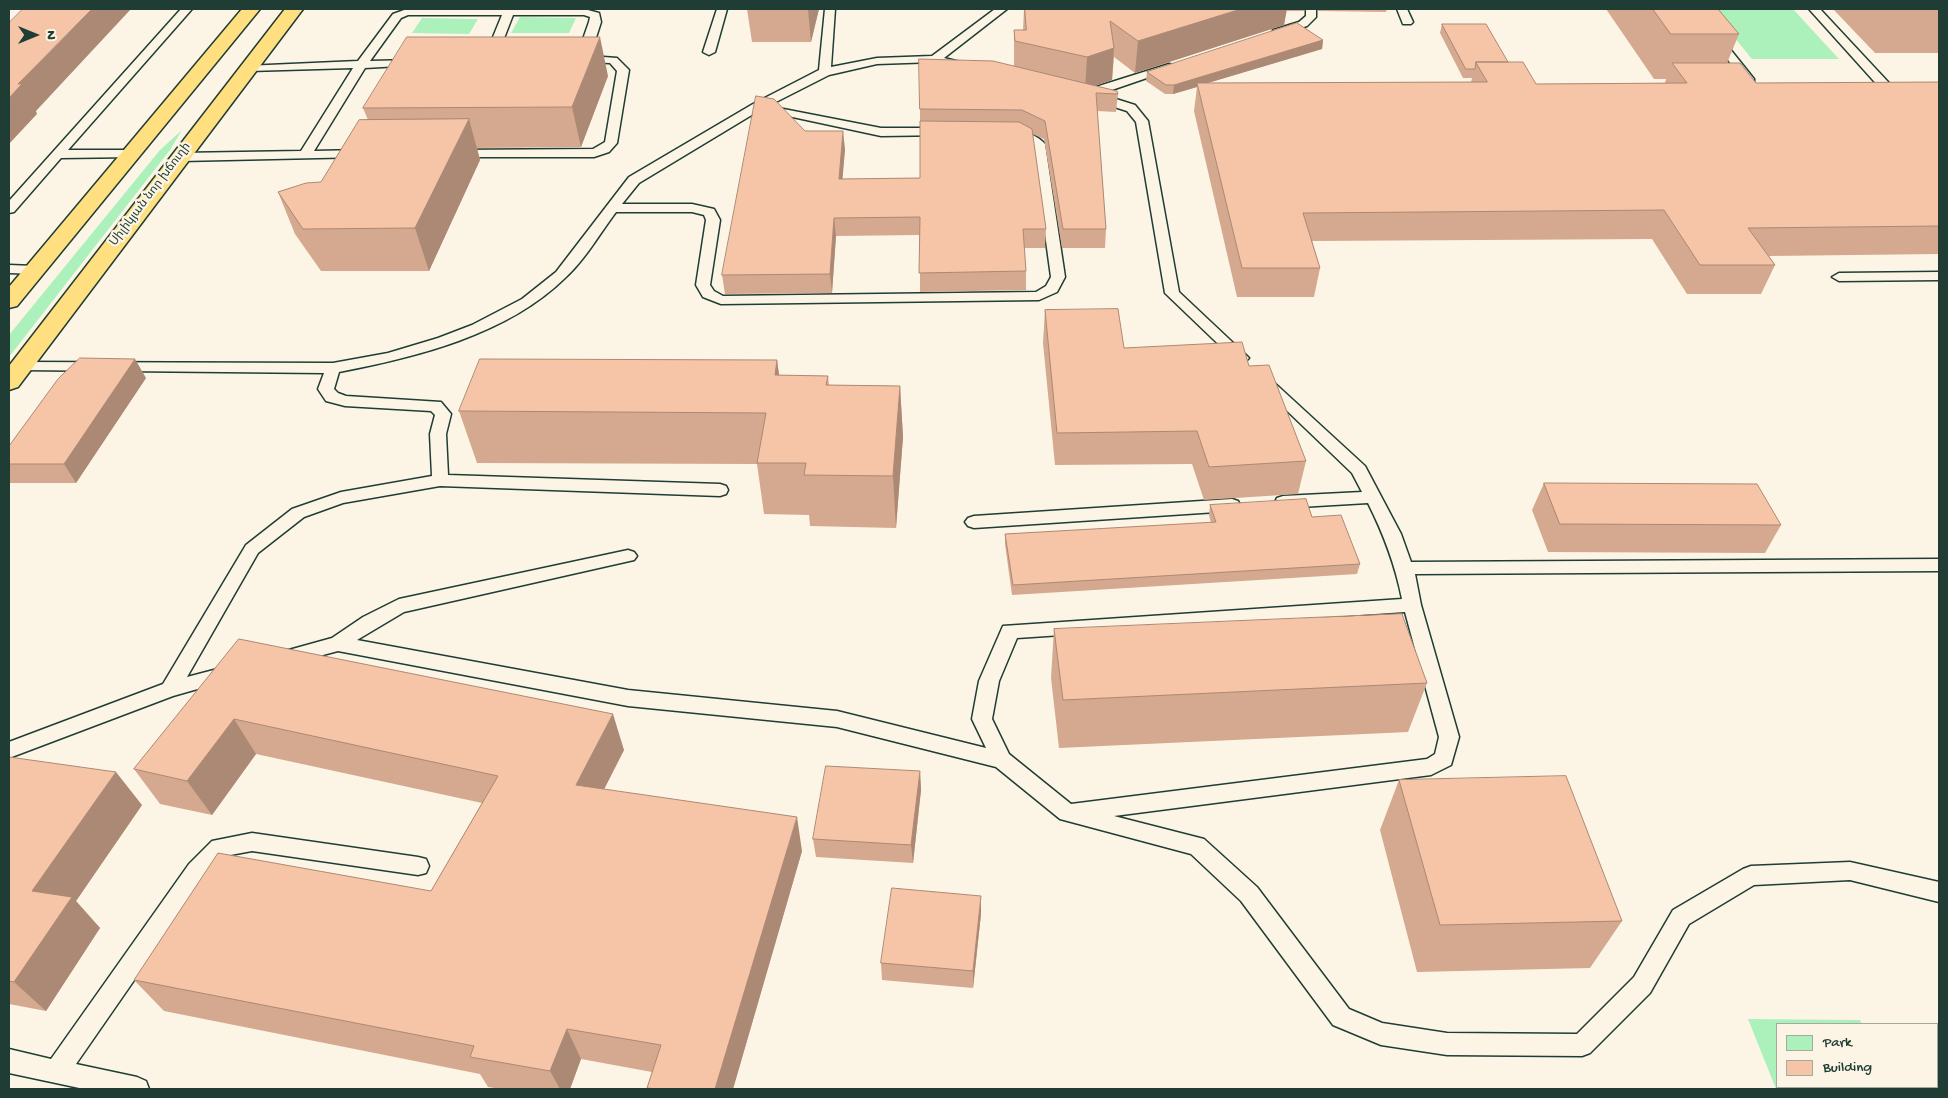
<!DOCTYPE html>
<meta charset="utf-8">
<style>
body{margin:0}
#map{position:relative;width:1948px;height:1098px;overflow:hidden;background:#fcf5e5;font-family:"Gochi Hand",sans-serif}
canvas{display:block}
.frame{position:absolute;inset:0;border:10px solid #1f3d34;pointer-events:none}
.legend{position:absolute;left:1776px;top:1023px;width:162px;height:65px;box-sizing:border-box;background:#fcf5e5;border:1px solid #a4ab9e;margin:0;padding:6px 9px;list-style:none;font-size:15px;color:#1f3d34}
.legend li{display:flex;align-items:center;gap:10px;height:25px}
.legend b{width:25px;border:1px solid #a4ab9e}
.north{position:absolute;left:10px;top:10px;width:50px;height:50px;-webkit-text-stroke:4px #fcf5e5;paint-order:stroke;rotate:90deg;font-size:14px;font-weight:700;line-height:20px;text-align:center;color:#1f3d34}
.north::after{content:'';display:block;margin:auto;width:18px;height:22px;background:#1f3d34;clip-path:polygon(50% 0,100% 100%,50% 72%,0 100%)}
</style>
<div id="map">
<canvas width="1948" height="1098"></canvas>
<div class="frame"></div>
<ul class="legend">
<li><b style="height:14px;background:#acf1bc"></b>Park</li>
<li><b style="height:14px;background:#f6c4a6"></b>Building</li>
</ul>
<div class="north">N</div>
</div>
<script>
const c = document.querySelector('canvas').getContext('2d');
c.lineJoin = 'round';
function paint(path, color) { c.fillStyle = color; c.fill(path, 'evenodd'); }
function strokePath(path, color, width, dash) { c.strokeStyle = color; c.lineWidth = width; c.lineCap = dash ? 'butt' : 'round'; c.setLineDash(dash || []); c.stroke(path); }
function write(font, color, halo, rows, align = 'center') {
  c.font = font + ' "Gochi Hand","Noto Sans Armenian",sans-serif'; c.lineWidth = 4.5; c.setLineDash([]); c.textBaseline = 'middle'; c.strokeStyle = halo; c.fillStyle = color; for (const [text, x, y, turn = 0] of rows) {
    c.save(); c.translate(x, y); c.rotate((+turn || 0) * Math.PI / 180); c.textAlign = isNaN(turn) ? turn : align; if (halo) c.strokeText(text, 0, 0); c.fillText(text, 0, 0); c.restore();
  }
}
paint(new Path2D(`
 M 1711,9 L 1793,9 L 1839,59 L 1752,59 Z
 M 520,17 L 576,18 L 569,33 L 511,33 Z
 M 422,18 L 478,19 L 469,34 L 412,33 Z
 M 182,130 L 170,150 L 9,357 L 9,335 L 160,150 Z
 M 1748,1019 L 1860,1020 L 1862,1024 L 1777,1024 L 1777,1087 L 1891,1087 L 1892,1089 L 1776,1089 Z`), '#acf1bc');
const lane = new Path2D(`
 M 181,9 L 192,9 L 68,150 L 131,150 L 135,151 L 137,154 L 135,157 L 61,158 L 14,212 L 9,213 L 9,201 Z
 M 407,9 L 584,9 L 599,13 L 601,22 L 590,56 L 617,58 L 629,70 L 617,143 L 609,152 L 594,157 L 452,157 L 450,154 L 452,151 L 456,150 L 593,149 L 605,142 L 617,71 L 610,63 L 582,62 L 576,59 L 589,22 L 590,17 L 584,15 L 513,15 L 496,59 L 490,62 L 484,59 L 502,15 L 408,15 L 401,18 L 370,61 L 413,60 L 419,63 L 417,65 L 365,68 L 314,151 L 360,150 L 364,151 L 366,154 L 364,157 L 181,161 L 175,157 L 181,153 L 301,151 L 353,68 L 249,71 L 243,68 L 245,66 L 358,61 L 393,14 Z
 M 717,9 L 727,9 L 715,52 L 709,55 L 703,52 Z
 M 825,9 L 835,9 L 831,67 L 877,58 L 932,56 L 995,9 L 1007,9 L 944,58 L 964,63 L 964,67 L 935,62 L 877,64 L 829,75 L 768,106 L 881,128 L 944,128 L 950,132 L 948,135 L 881,136 L 760,110 L 639,183 L 622,204 L 692,204 L 714,209 L 720,220 L 710,285 L 714,291 L 723,296 L 1036,292 L 1046,286 L 1051,277 L 1033,146 L 1019,138 L 1006,137 L 1004,134 C 1014,124 1037,135 1045,144 L 1065,277 L 1057,292 L 1039,300 L 721,304 L 703,297 L 696,285 L 706,220 L 704,215 L 692,212 L 616,212 C 600,233 585,260 565,278 C 507,335 416,357 339,372 L 334,389 L 338,393 L 346,396 L 441,402 L 451,414 L 446,434 L 448,475 L 720,484 L 726,486 L 728,490 L 726,494 L 720,496 L 440,486 L 343,503 L 304,517 L 258,553 L 187,677 L 229,666 L 236,668 L 239,673 L 236,678 L 173,696 L 9,758 L 9,742 L 163,684 L 246,545 L 292,509 L 341,492 L 432,476 L 430,434 L 435,415 L 431,411 L 345,406 L 326,401 L 318,389 L 324,373 L 22,370 L 14,365 L 17,362 L 333,363 L 388,353 L 438,338 L 472,325 L 522,299 L 556,272 L 629,177 L 753,104 L 819,70 Z
 M 1306,9 L 1316,9 L 1316,17 L 1307,26 L 1277,35 L 1273,34 L 1273,30 L 1299,22 L 1306,16 Z
 M 1397,9 L 1407,9 L 1413,22 L 1411,24 L 1403,24 Z
 M 1688,9 L 1698,9 L 1754,79 L 1754,83 L 1746,83 Z
 M 1809,9 L 1820,9 L 1889,83 L 1889,89 L 1881,89 Z
 M 1169,64 L 1173,65 L 1173,69 L 1100,94 L 1135,105 L 1148,121 L 1179,292 L 1246,355 L 1249,358 L 1246,361 L 1236,361 L 1165,293 L 1136,122 L 1127,111 L 1083,97 L 1081,94 L 1083,91 Z
 M 9,265 L 35,266 L 42,270 L 35,274 L 9,273 Z
 M 1939,272 L 1939,280 L 1839,281 L 1832,277 L 1839,273 Z
 M 1263,375 L 1268,377 L 1365,466 L 1401,534 L 1411,562 L 1939,559 L 1939,571 L 1415,574 L 1421,605 L 1459,737 L 1451,765 L 1431,775 L 1114,816 L 1204,839 L 1257,887 L 1349,1009 L 1382,1023 L 1447,1033 L 1577,1034 L 1634,977 L 1673,910 L 1743,869 L 1751,866 L 1850,862 L 1939,882 L 1939,902 L 1850,880 L 1754,885 L 1689,924 L 1650,993 L 1590,1053 L 1582,1056 L 1447,1055 L 1381,1045 L 1333,1025 L 1241,901 L 1191,854 L 1060,819 L 996,767 L 837,727 L 628,706 L 338,651 L 285,665 L 278,663 L 276,658 L 278,653 L 332,638 L 363,617 L 399,599 L 628,550 L 634,552 L 637,556 L 634,560 L 404,612 L 357,640 L 628,690 L 837,711 L 986,748 L 972,719 L 979,681 L 1003,626 L 1402,599 C 1395,564 1384,535 1368,503 L 1283,508 L 1277,506 L 1275,502 L 1277,498 L 1283,496 L 1362,492 L 1352,473 L 1258,383 L 1255,380 L 1258,377 ZM 1405,612 L 1439,737 L 1435,754 L 1427,759 L 1071,804 L 1009,754 L 992,719 L 999,681 L 1017,638 Z
 M 1232,499 L 1238,501 L 1240,505 L 1238,509 L 1232,511 L 974,528 L 968,526 L 965,522 L 968,518 L 974,516 Z
 M 252,833 L 418,857 L 426,859 L 429,866 L 426,873 L 418,875 L 252,851 L 225,856 L 205,878 L 76,1064 L 137,1077 L 146,1081 L 149,1089 L 84,1089 L 9,1073 L 9,1049 L 51,1059 L 189,864 L 212,841 Z`);
const highway = new Path2D(`
 M 242,9 L 260,9 L 17,306 L 9,308 L 9,287 Z
 M 285,9 L 303,9 L 18,387 L 9,390 L 9,366 Z`);
strokePath(lane, '#1f3d34', 3);
strokePath(highway, '#1f3d34', 3);
paint(lane, '#fcf5e5');
paint(highway, '#ffdf80');
paint(new Path2D(`
 M 747,9 L 819,9 L 811,42 L 752,42 Z
 M 1024,9 L 1305,9 L 1304,11 L 1286,11 L 1284,25 L 1135,73 L 1114,57 L 1112,80 L 1095,86 L 1118,94 L 1116,112 L 1097,111 L 1106,229 L 1105,248 L 1062,248 L 1044,139 L 1032,134 L 1046,229 L 1045,248 L 1024,248 L 1026,271 L 1026,290 L 920,292 L 920,235 L 836,236 L 832,293 L 725,294 L 722,275 L 805,131 L 845,149 L 842,179 L 920,178 L 920,109 L 1014,66 L 1014,30 L 1023,30 Z
 M 1317,9 L 1387,9 L 1386,12 L 1318,11 Z
 M 1606,9 L 1718,9 L 1739,34 L 1727,63 L 1756,83 L 1939,82 L 1939,254 L 1769,256 L 1775,265 L 1761,294 L 1687,294 L 1652,239 L 1312,241 L 1320,268 L 1314,297 L 1237,297 L 1194,111 L 1197,87 L 1173,94 L 1165,94 L 1146,81 L 1147,72 L 1323,40 L 1322,49 L 1207,83 L 1471,82 L 1472,78 L 1463,78 L 1440,33 L 1442,24 L 1508,62 L 1536,84 L 1665,83 L 1666,79 L 1654,79 Z
 M 1833,9 L 1939,9 L 1939,53 L 1875,53 Z
 M 608,76 L 581,147 L 477,148 L 480,160 L 429,271 L 321,271 L 295,234 L 278,192 L 321,182 L 368,120 L 363,108 Z
 M 1045,310 L 1124,348 L 1249,366 L 1306,461 L 1298,494 L 1204,500 L 1192,464 L 1055,465 L 1043,343 Z
 M 777,360 L 779,375 L 828,376 L 829,385 L 900,386 L 903,437 L 896,528 L 810,526 L 809,515 L 764,514 L 757,464 L 477,463 L 459,411 Z
 M 146,378 L 76,483 L 9,483 L 9,446 Z
 M 1544,483 L 1781,525 L 1765,553 L 1548,552 L 1532,510 Z
 M 1210,505 L 1312,517 L 1360,564 L 1357,574 L 1012,595 L 1005,544 L 1005,534 L 1211,523 L 1209,515 Z
 M 1054,629 L 1427,683 L 1408,732 L 1059,748 L 1051,678 Z
 M 239,639 L 624,750 L 604,789 L 802,851 L 733,1089 L 647,1089 L 647,1088 L 652,1072 L 581,1059 L 570,1089 L 501,1089 L 488,1087 L 480,1074 L 164,1011 L 134,980 L 431,891 L 482,803 L 256,754 L 212,815 L 160,804 L 134,769 Z
 M 9,757 L 142,805 L 76,901 L 100,928 L 46,1011 L 9,1004 Z
 M 920,771 L 921,790 L 913,863 L 816,857 L 813,839 Z
 M 1399,780 L 1622,921 L 1590,968 L 1417,972 L 1380,830 Z
 M 981,914 L 973,988 L 882,980 L 881,963 Z`), '#d4a98f');
paint(new Path2D(`
 M 92,9 L 131,9 L 36,111 L 37,114 L 9,144 L 9,98 L 18,84 Z
 M 808,9 L 819,9 L 811,42 Z
 M 1241,9 L 1287,9 L 1284,25 L 1135,73 L 1138,41 Z
 M 600,37 L 608,76 L 581,147 L 572,107 Z
 M 1323,40 L 1322,49 L 1198,86 L 1197,83 L 1197,87 L 1173,94 L 1174,85 Z
 M 1114,48 L 1112,80 L 1085,89 L 1087,57 Z
 M 469,119 L 480,160 L 429,271 L 415,228 Z
 M 843,131 L 845,149 L 841,197 L 839,179 Z
 M 834,218 L 836,236 L 832,293 L 830,274 Z
 M 135,359 L 146,378 L 76,483 L 64,464 Z
 M 777,360 L 784,411 L 775,375 Z
 M 900,386 L 903,437 L 896,528 L 893,476 Z
 M 613,714 L 624,750 L 589,819 L 576,785 Z
 M 234,719 L 256,754 L 212,815 L 187,781 Z
 M 920,771 L 921,790 L 913,863 L 911,845 Z
 M 116,772 L 142,805 L 76,901 L 100,928 L 46,1011 L 14,982 L 32,891 Z
 M 797,817 L 802,851 L 733,1089 L 715,1089 Z
 M 981,896 L 981,914 L 973,988 L 973,971 Z
 M 567,1029 L 581,1059 L 570,1089 L 560,1089 L 550,1071 Z`), '#ac8974');
const building = new Path2D(`
 M 23,9 L 92,9 L 18,84 L 22,84 L 9,98 L 9,23 Z
 M 1025,9 L 1241,9 L 1138,41 L 1110,21 L 1114,48 L 1087,57 L 1015,41 L 1014,30 L 1026,30 Z
 M 1653,9 L 1718,9 L 1739,34 L 1671,34 Z
 M 1297,23 L 1323,40 L 1174,85 L 1166,85 L 1147,72 Z
 M 1442,24 L 1486,24 L 1508,62 L 1476,62 L 1475,69 L 1466,69 Z
 M 407,37 L 600,37 L 572,107 L 363,108 Z
 M 919,59 L 993,61 L 1117,91 L 1118,94 L 1096,93 L 1106,229 L 1063,229 L 1045,121 L 1022,110 L 920,109 Z
 M 1476,62 L 1523,62 L 1536,84 L 1687,83 L 1672,63 L 1740,63 L 1756,83 L 1939,82 L 1939,226 L 1748,228 L 1775,265 L 1700,265 L 1664,210 L 1303,213 L 1320,268 L 1242,268 L 1197,83 L 1487,82 Z
 M 756,96 L 774,99 L 805,131 L 843,131 L 839,179 L 920,178 L 920,121 L 1019,122 L 1032,129 L 1046,229 L 1023,229 L 1026,271 L 919,273 L 920,217 L 834,218 L 830,274 L 722,275 Z
 M 469,119 L 415,228 L 303,229 L 278,192 L 306,183 L 321,182 L 359,120 Z
 M 1118,309 L 1124,348 L 1242,342 L 1249,366 L 1269,365 L 1306,461 L 1209,467 L 1197,431 L 1057,433 L 1045,310 Z
 M 80,358 L 135,359 L 64,464 L 9,464 L 9,446 L 58,379 Z
 M 480,359 L 777,360 L 775,375 L 828,376 L 826,385 L 900,386 L 893,476 L 804,475 L 806,463 L 757,463 L 766,413 L 459,411 Z
 M 1544,483 L 1757,484 L 1781,525 L 1560,524 Z
 M 1306,499 L 1312,517 L 1341,515 L 1360,564 L 1013,585 L 1005,534 L 1216,522 L 1210,505 Z
 M 1402,614 L 1427,683 L 1063,700 L 1054,629 Z
 M 239,639 L 613,714 L 576,785 L 797,817 L 715,1089 L 656,1089 L 647,1088 L 661,1045 L 567,1029 L 550,1071 L 470,1057 L 474,1046 L 134,980 L 218,853 L 431,891 L 498,776 L 234,719 L 187,781 L 134,769 Z
 M 9,757 L 116,772 L 32,891 L 72,897 L 14,982 L 9,981 Z
 M 826,766 L 920,771 L 911,845 L 813,839 Z
 M 1566,776 L 1622,921 L 1440,925 L 1399,780 Z
 M 892,888 L 981,896 L 973,971 L 881,963 Z`);
paint(building, '#f6c4a6');
strokePath(building, '#ac8974', 1);
write('12px', '#1f3d34', '#fcf5e5', [
 ["Սիլիկյան նոր խճուղի",151,195,-53]
]);
</script>
